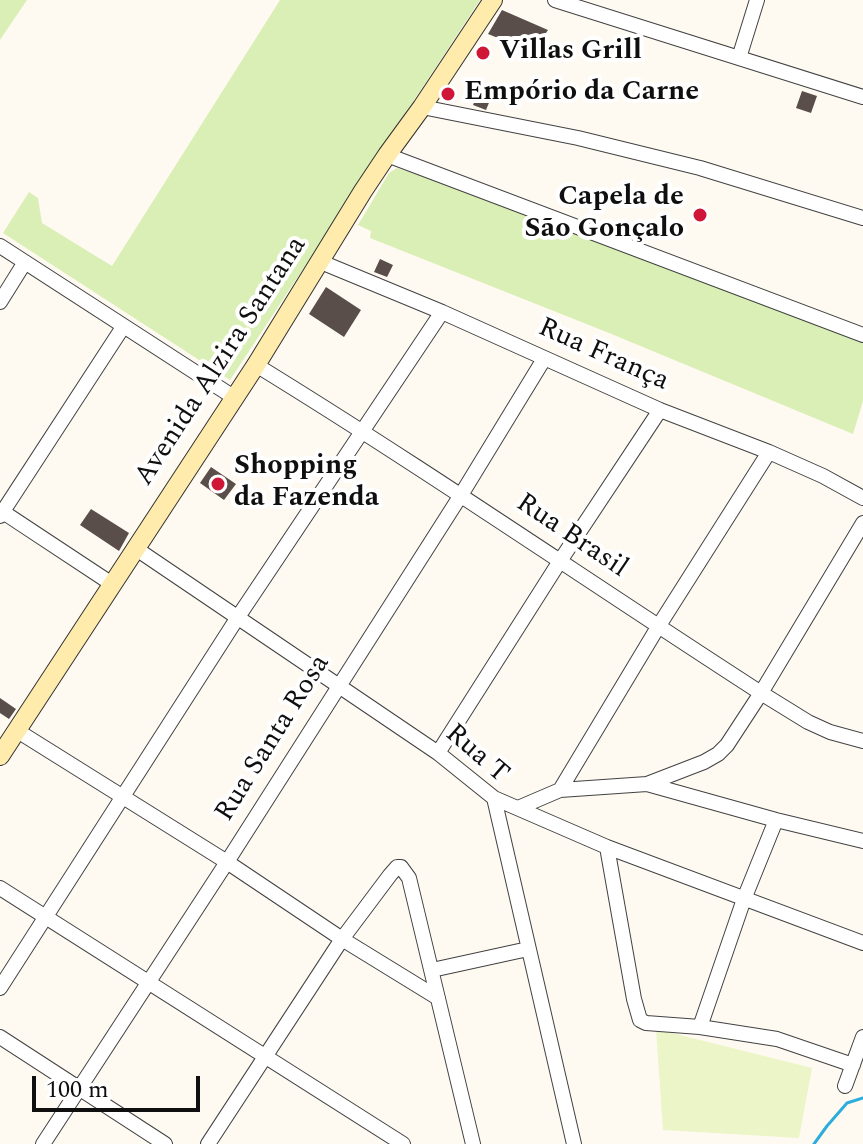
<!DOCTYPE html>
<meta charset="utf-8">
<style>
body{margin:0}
#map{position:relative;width:863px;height:1144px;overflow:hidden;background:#fffaf1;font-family:Spectral,serif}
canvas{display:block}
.scale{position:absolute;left:32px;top:1076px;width:168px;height:36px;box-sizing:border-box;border:4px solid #0f0f0f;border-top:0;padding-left:10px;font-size:24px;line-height:28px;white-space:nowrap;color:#0f0f0f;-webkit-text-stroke:6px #fff;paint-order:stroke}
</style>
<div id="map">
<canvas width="863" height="1144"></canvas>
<div class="scale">100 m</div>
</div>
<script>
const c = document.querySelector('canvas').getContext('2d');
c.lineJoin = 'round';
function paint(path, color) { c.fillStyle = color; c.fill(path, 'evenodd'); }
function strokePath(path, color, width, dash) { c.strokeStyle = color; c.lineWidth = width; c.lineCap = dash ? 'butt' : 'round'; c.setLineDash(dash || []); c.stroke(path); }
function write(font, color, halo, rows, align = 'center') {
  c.font = font + ' Spectral,serif'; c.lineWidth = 8; c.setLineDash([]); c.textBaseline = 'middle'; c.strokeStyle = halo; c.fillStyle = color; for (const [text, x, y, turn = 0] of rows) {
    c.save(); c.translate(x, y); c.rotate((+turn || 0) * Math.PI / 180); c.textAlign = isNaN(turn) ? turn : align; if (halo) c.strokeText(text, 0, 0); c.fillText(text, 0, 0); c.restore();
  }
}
paint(new Path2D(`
 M 0,0 L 27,0 L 0,40 Z
 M 280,0 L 480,0 L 230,380 L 3,233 L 29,192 L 38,198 L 42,223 L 112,266 Z
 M 397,168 L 438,181 L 863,341 L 863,401 L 853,434 L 609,333 L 370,238 L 371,231 L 358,225 L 389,173 Z`), '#daefb5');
paint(new Path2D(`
 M 656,1029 L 812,1068 L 799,1138 L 663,1130 Z`), '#ebf5c8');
strokePath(new Path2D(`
 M 814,1144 L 827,1126 L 847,1103 L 863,1098`), '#2daddc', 3);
paint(new Path2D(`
 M 502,10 L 548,30 L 533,52 L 488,34 Z
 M 480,87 L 493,93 L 486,110 L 473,105 Z
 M 802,91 L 817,96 L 811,113 L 796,108 Z
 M 380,259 L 393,265 L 387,277 L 374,272 Z
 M 326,287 L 361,310 L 344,337 L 309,314 Z
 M 211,467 L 236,484 L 224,500 L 200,483 Z
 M 91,509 L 129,533 L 119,551 L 80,525 Z
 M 0,698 L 16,709 L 9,719 L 0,713 Z`), '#594e4a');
const minor = new Path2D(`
 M 555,0 L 863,97
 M 739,58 L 757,0
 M 422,107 L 578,138 L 700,168 L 863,218
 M 387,155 L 863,335
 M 0,246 L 235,398
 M 321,262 L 442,312 L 660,410 L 769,452 L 823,476 L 863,498
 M 0,302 L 25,262
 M 256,365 C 427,470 592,584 761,693 L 808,722 L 830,732 L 863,741
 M 0,510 L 112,584
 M 0,516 L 123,327
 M 135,548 L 438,753 L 494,798 L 607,847 L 863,943
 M 16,730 L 227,862 L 342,939 L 438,998
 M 438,753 L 560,561 L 660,410
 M 647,784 L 704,762 L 718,754 L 727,745 L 761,693 L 863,523
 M 560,790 L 658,627 L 769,452
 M 494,798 L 574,1144
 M 518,808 L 560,790 L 647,784 L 776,820 L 863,841
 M 607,847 L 634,999 L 640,1020 L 646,1023 L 700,1027 L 777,1039 L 853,1065
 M 0,888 L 403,1144
 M 432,970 L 528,949
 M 0,988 L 238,617 L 442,312
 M 700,1027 L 744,899 L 776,820
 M 0,1037 L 165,1144
 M 845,1086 L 863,1037
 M 43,1144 L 227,862 L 461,495 L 544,359
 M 208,1144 L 342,939 L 390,875 L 397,867 L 401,867 L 409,878 L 473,1144`);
const secondary = new Path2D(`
 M 0,756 L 256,365 L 363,191 L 387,155 L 422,107 L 493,0`);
strokePath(minor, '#424242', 16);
strokePath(secondary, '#313131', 20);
strokePath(minor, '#fff', 14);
strokePath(secondary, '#ffebac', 18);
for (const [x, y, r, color] of [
 [483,53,8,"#cf1637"],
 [448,94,8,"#cf1637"],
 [700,215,8,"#cf1637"],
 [218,484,8,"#cf1637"]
]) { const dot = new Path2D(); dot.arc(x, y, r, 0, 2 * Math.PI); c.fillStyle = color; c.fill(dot); strokePath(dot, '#fff', 3); }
write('bold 28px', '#0f0f0f', '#fff', [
 ["Villas Grill",499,53],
 ["Empório da Carne",464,94],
 ["Capela de",684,199,"right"],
 ["São Gonçalo",684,231,"right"],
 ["Shopping",234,468],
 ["da Fazenda",234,500]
], 'left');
write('28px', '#0f0f0f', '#fff', [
 ["Rua França",603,356,24],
 ["Avenida Alzira Santana",222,362,-57],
 ["Rua Brasil",571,537,34],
 ["Rua Santa Rosa",274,739,-58],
 ["Rua T",476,755,41]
]);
</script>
